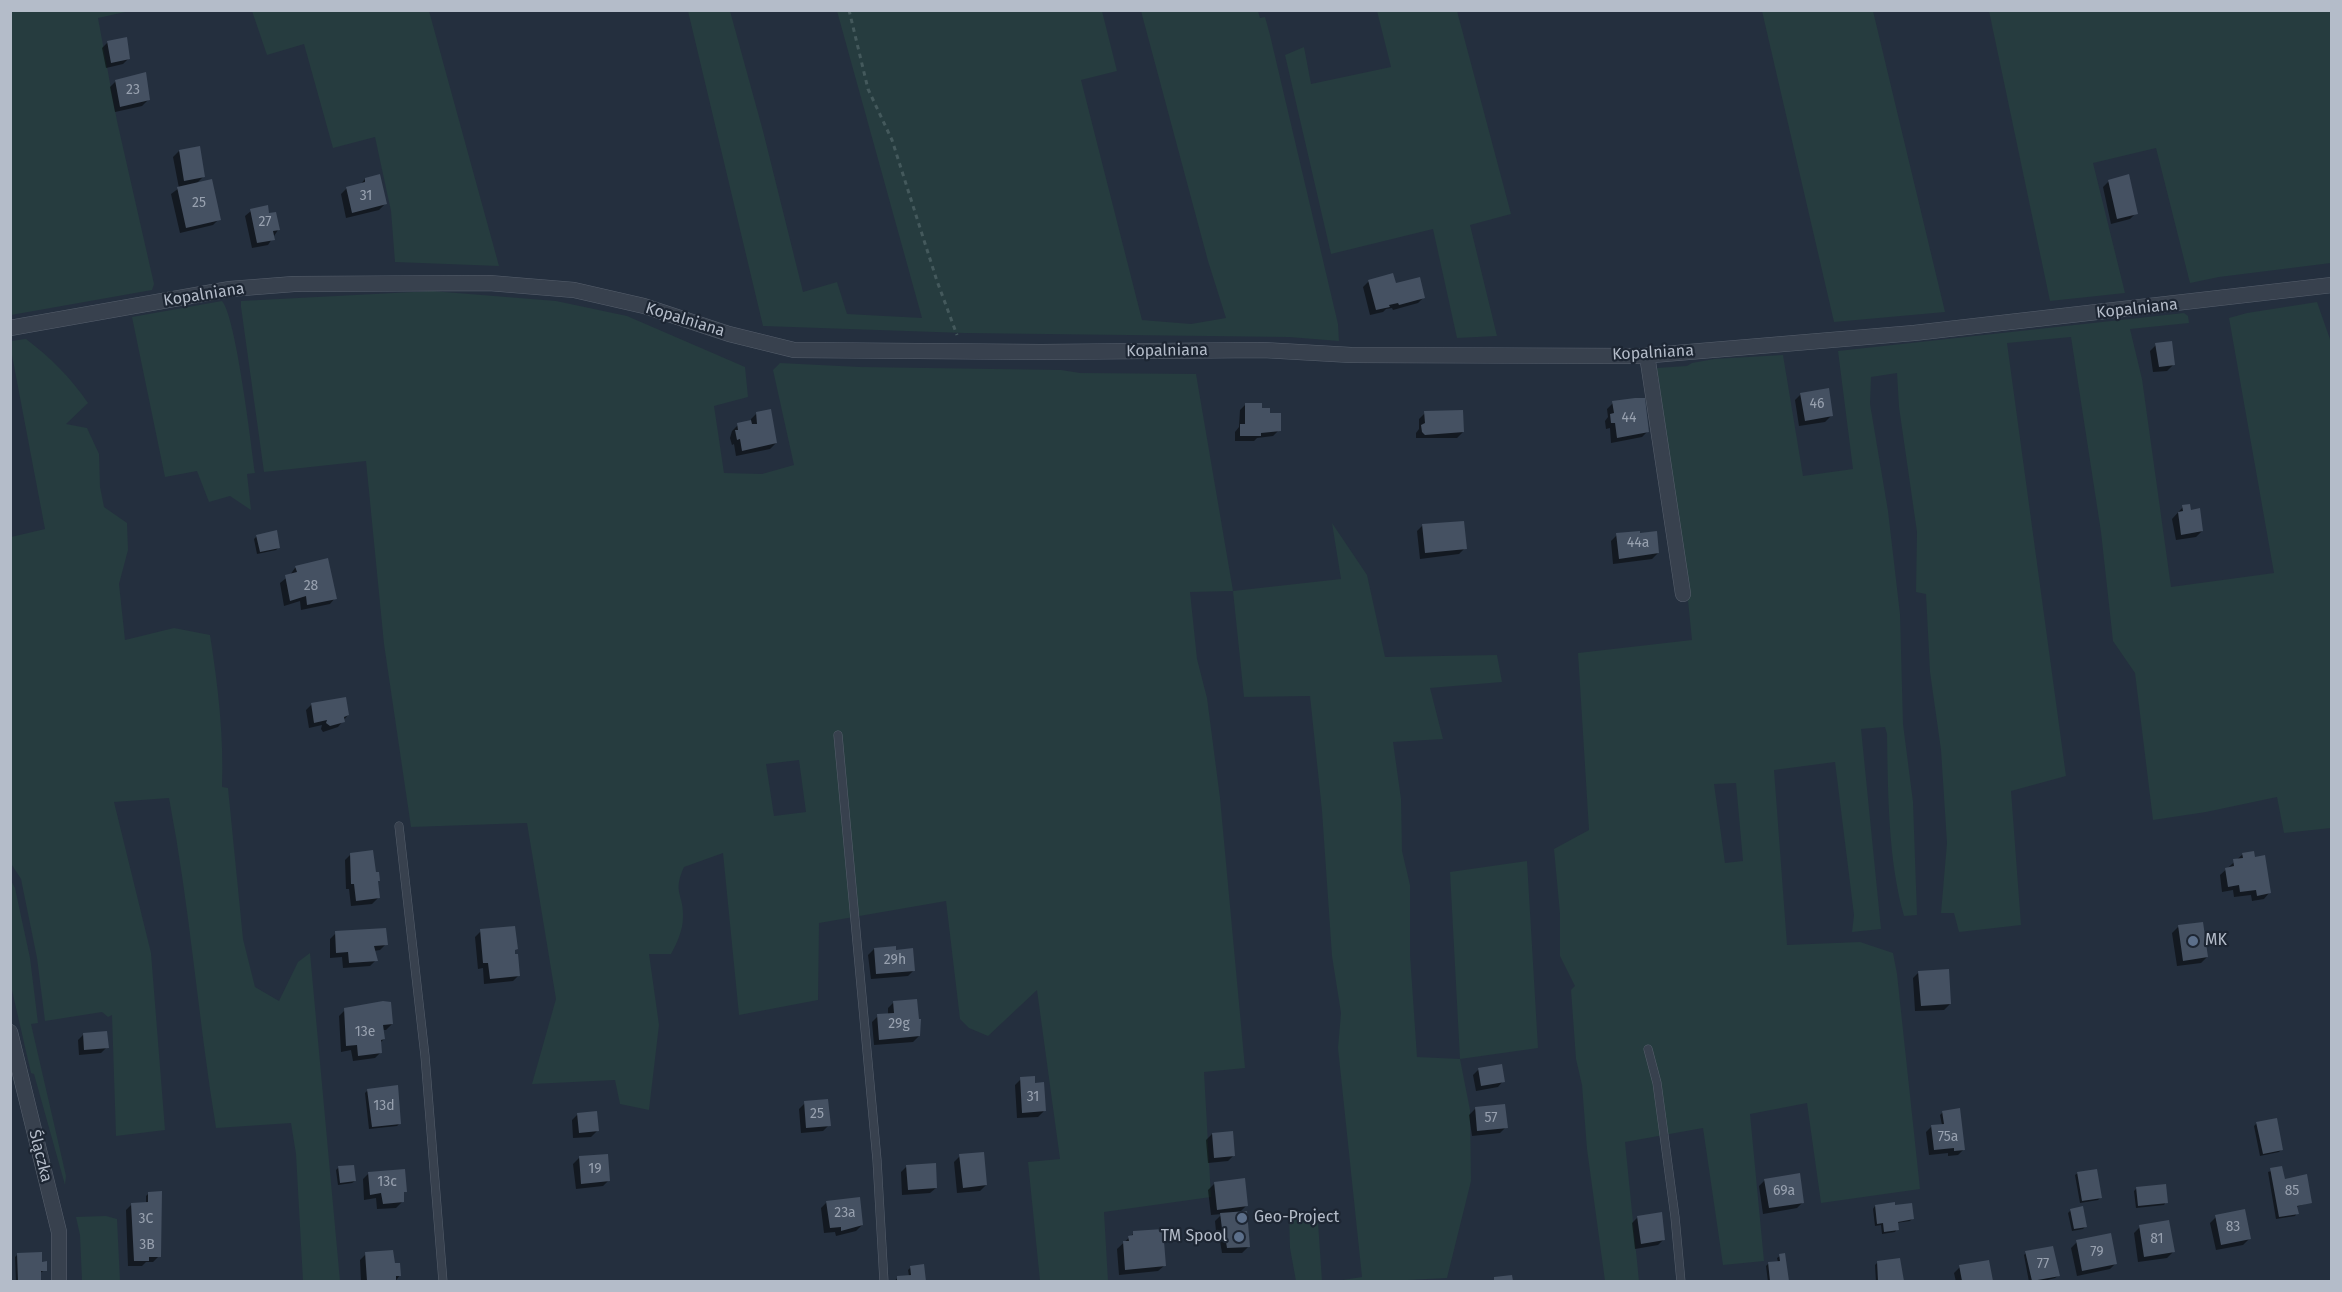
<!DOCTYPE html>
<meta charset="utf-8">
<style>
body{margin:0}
#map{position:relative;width:2342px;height:1292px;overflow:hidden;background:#242f3e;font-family:"Fira Sans",sans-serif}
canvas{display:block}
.frame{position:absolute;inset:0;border:12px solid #b4bcc9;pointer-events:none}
</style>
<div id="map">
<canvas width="2342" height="1292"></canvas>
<div class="frame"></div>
</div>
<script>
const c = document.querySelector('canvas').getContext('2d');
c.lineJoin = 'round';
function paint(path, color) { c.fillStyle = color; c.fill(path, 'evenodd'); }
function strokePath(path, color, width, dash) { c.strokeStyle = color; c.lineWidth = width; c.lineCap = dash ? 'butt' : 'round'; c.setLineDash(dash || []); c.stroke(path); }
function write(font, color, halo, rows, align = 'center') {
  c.font = font + ' "Fira Sans",sans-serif'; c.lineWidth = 4.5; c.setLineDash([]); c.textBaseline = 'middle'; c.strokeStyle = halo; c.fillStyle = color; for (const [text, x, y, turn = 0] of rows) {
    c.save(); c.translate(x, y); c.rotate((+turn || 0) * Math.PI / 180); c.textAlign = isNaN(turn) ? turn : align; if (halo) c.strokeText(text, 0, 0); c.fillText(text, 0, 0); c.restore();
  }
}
paint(new Path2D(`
 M 11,10 L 130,11 L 98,18 L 117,121 L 154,284 L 152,290 L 11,315 Z
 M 252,11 L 429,11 L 499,266 L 395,262 L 391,211 L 375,137 L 333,148 L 304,44 L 267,55 Z
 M 688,11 L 730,11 L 763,131 L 803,292 L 837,282 L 847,314 L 922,318 L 837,11 L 1102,11 L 1117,71 L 1081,80 L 1142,320 L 1191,324 L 1226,318 L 1208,261 L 1141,11 L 1258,11 L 1260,18 L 1265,17 L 1270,35 L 1338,324 L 1339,341 L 1289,337 L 964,333 L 763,326 Z
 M 1377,11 L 1457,11 L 1511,214 L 1470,225 L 1497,336 L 1457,338 L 1433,229 L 1331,254 L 1285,55 L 1304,47 L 1311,84 L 1391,67 Z
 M 1762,11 L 1873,11 L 1945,312 L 1834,322 Z
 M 1989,11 L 2331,11 L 2331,263 L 2219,277 L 2190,283 L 2156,148 L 2093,163 L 2125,293 L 2050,301 Z
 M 432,291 L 556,301 L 627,316 L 745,367 L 748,397 L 714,406 L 724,473 L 762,474 L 794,465 L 773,370 L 780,363 L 860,367 L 1061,370 L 1080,373 L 1196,374 L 1233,591 L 1341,579 L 1332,523 L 1367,575 L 1385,657 L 1497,655 L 1502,682 L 1430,688 L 1443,739 L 1393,742 L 1401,799 L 1402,851 L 1410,885 L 1410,955 L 1417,1057 L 1460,1059 L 1450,872 L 1527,861 L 1538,1048 L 1460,1059 L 1470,1110 L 1471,1181 L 1447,1278 L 1408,1280 L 1408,1282 L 1337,1281 L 1362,1277 L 1338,1048 L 1341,1013 L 1332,956 L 1322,811 L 1310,696 L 1244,697 L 1233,591 L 1190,592 L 1197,659 L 1207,698 L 1220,798 L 1245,1068 L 1204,1072 L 1211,1197 L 1104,1212 L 1108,1281 L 1040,1281 L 1028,1162 L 1060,1159 L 1037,990 L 988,1036 L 969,1028 L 960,1019 L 946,901 L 819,923 L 818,1000 L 739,1015 L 723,853 L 684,867 C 672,893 684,894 683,917 C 683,930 677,943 671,954 L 649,954 L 659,1025 L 649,1110 L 620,1104 L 615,1080 L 532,1084 L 556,999 L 527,823 L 411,827 L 384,644 L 366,461 L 264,472 L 241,307 L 241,301 ZM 799,760 L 806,812 L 774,816 L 766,764 Z
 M 222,301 C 236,317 251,444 255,473 L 247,474 L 251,510 L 230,496 L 209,502 L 197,471 L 165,477 L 132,317 Z
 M 2317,302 L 2332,345 L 2331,828 L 2284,833 L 2277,797 L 2206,812 L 2153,820 L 2135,673 L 2113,641 L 2101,532 L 2071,337 L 2007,343 L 2066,776 L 2011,791 L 2021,925 L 1959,932 L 1954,913 L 1941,913 L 1947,843 L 1941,750 L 1930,672 L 1926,594 L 1916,592 L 1917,532 L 1899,407 L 1897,373 L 1871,377 L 1870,404 L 1888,511 L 1900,614 L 1903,724 L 1913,802 L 1917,915 L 1904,916 C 1888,859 1888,793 1887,734 L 1885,727 L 1861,729 L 1881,929 L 1852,932 L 1854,915 L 1835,762 L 1774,770 L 1787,945 L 1860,942 L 1893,953 L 1897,974 L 1920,1189 L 1821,1203 L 1807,1103 L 1750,1114 L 1764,1261 L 1723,1265 L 1703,1128 L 1625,1142 L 1639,1281 L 1605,1281 L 1587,1149 L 1582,1085 L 1576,1059 L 1571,990 L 1575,986 L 1560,956 L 1560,914 L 1554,849 L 1589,830 L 1578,653 L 1692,640 L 1683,550 L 1657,368 L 1687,366 L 1692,363 L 1714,359 L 1783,355 L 1803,476 L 1853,469 L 1838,351 L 2184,313 L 2188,316 L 2189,323 L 2130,329 L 2142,379 L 2171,587 L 2274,573 L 2229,318 L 2247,313 ZM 1736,783 L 1743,861 L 1725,863 L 1714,784 Z
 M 26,339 C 51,358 70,377 88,403 L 66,424 L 87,428 L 99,454 L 100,487 L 104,507 L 127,523 L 128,550 L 119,584 L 125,640 L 174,628 L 210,635 C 218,686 224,736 222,787 L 228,788 L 243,939 L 255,987 L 279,1001 L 298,962 L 310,953 L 340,1281 L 303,1281 L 296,1154 L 291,1123 L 216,1128 C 198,1018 190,907 169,798 L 114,802 L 151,953 L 165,1130 L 116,1136 L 112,1015 L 108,1017 L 102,1012 L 45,1021 L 37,958 L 21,879 L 10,862 L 11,537 L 45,529 L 11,350 L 11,341 Z
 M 10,879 L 15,888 L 30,958 L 38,1023 L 31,1024 L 66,1176 L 65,1185 L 34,1074 L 31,1073 L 11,986 Z
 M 1289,1214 L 1318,1222 L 1322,1281 L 1296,1281 L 1290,1248 Z
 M 106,1216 L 117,1219 L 120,1281 L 82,1281 L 80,1235 L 76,1217 Z`), '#263c3f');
paint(new Path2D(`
 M 108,42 L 129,58 L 123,64 L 106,68 L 102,48 Z
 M 116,81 L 148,100 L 142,106 L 115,112 L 110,87 Z
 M 179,151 L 204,176 L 196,184 L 219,219 L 213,225 L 180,233 L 171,194 L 179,188 L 173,157 Z
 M 365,179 L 385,204 L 379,210 L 346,218 L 341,194 L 347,188 L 360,185 Z
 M 2109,181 L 2136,213 L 2130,219 L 2111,224 L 2103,187 Z
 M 251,211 L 268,215 L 278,230 L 268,245 L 252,248 L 245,216 Z
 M 1369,281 L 1395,285 L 1424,297 L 1418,303 L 1393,310 L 1392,308 L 1386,309 L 1383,312 L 1370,315 L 1363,287 Z
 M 2156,345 L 2173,365 L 2167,371 L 2153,372 L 2150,351 Z
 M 1801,394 L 1831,416 L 1825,422 L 1799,426 L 1795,400 Z
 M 1613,403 L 1648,431 L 1642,437 L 1611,443 L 1610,428 L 1606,429 L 1605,421 L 1608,417 L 1607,409 Z
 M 1246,404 L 1268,414 L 1279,430 L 1273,436 L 1257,438 L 1254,441 L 1235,441 L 1235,432 L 1239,427 L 1240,410 Z
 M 757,413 L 776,443 L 770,449 L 736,456 L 734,444 L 732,445 L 730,438 L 732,431 L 738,425 L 751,422 L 751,419 Z
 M 1425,413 L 1463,432 L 1457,438 L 1416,438 L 1416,433 L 1419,429 L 1419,419 Z
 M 2183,507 L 2202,531 L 2196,537 L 2176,540 L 2172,519 Z
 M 1423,525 L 1465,548 L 1459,554 L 1420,559 L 1417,531 Z
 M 1617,535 L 1658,553 L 1652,559 L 1613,564 L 1611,541 Z
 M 257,536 L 279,547 L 276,550 L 257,554 L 254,539 Z
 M 327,560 L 335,598 L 330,604 L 301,610 L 300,601 L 284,606 L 280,583 L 290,575 L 295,568 Z
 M 312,704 L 348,715 L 338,727 L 323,732 L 321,729 L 322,725 L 309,728 L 306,710 Z
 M 351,854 L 375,874 L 378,898 L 372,904 L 351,906 L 349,889 L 346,889 L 345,860 Z
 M 2243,854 L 2269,893 L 2264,899 L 2252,901 L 2251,895 L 2234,897 L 2233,890 L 2222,892 L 2220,875 Z
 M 2178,927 L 2207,957 L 2201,963 L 2177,966 L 2172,933 Z
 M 481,931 L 514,951 L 519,975 L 513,981 L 484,984 L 483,968 L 478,969 L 475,937 Z
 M 336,933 L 386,944 L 380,950 L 374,951 L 376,960 L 370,966 L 343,968 L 342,957 L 330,958 L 330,939 Z
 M 874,949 L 895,951 L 914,970 L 908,976 L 871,979 L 868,955 Z
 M 1919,972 L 1950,1004 L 1944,1010 L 1915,1011 L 1913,978 Z
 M 894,1002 L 919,1036 L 913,1042 L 874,1045 L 872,1022 L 878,1016 L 888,1015 L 888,1008 Z
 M 345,1010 L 392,1024 L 386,1030 L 382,1030 L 384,1039 L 380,1043 L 381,1052 L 375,1058 L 353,1061 L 351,1050 L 341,1052 L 339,1016 Z
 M 84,1034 L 107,1047 L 101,1053 L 79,1055 L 78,1040 Z
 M 1479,1069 L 1503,1081 L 1498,1087 L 1476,1091 L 1473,1075 Z
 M 1021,1079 L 1034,1084 L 1044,1111 L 1038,1117 L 1017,1118 L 1015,1085 Z
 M 367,1091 L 400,1123 L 397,1126 L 369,1129 L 365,1093 Z
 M 805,1103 L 829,1125 L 823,1131 L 801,1133 L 799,1109 Z
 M 1475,1109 L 1506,1127 L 1500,1133 L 1472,1136 L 1469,1115 Z
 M 1943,1112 L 1964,1149 L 1958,1155 L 1948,1156 L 1948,1153 L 1929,1155 L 1926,1132 L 1932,1126 L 1942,1125 L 1940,1115 Z
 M 578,1114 L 597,1131 L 591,1137 L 573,1138 L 572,1120 Z
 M 2257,1123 L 2281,1150 L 2279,1152 L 2260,1156 L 2254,1126 Z
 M 1212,1134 L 1234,1155 L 1228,1161 L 1208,1163 L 1206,1140 Z
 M 960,1156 L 986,1185 L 980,1191 L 957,1193 L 954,1162 Z
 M 579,1158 L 609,1180 L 603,1186 L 576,1189 L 573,1164 Z
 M 907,1166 L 936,1188 L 930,1193 L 902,1195 L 901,1172 Z
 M 339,1167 L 355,1181 L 352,1183 L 338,1185 L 336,1170 Z
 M 2281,1168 L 2283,1181 L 2311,1202 L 2296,1207 L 2297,1213 L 2295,1216 L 2276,1219 L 2268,1172 Z
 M 369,1173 L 405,1191 L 402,1194 L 402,1202 L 396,1208 L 377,1209 L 376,1198 L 364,1200 L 363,1179 Z
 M 2078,1173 L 2100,1198 L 2098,1200 L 2080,1203 L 2075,1175 Z
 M 1765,1180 L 1803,1202 L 1797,1208 L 1763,1214 L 1759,1186 Z
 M 1214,1184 L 1246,1206 L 1238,1214 L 1248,1247 L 1242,1253 L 1222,1253 L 1220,1241 L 1217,1241 L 1215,1221 L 1222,1214 L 1211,1215 L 1208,1190 Z
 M 2137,1188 L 2166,1202 L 2164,1205 L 2136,1208 L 2134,1191 Z
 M 149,1193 L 159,1256 L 153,1262 L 146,1262 L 142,1266 L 128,1266 L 126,1210 L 132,1204 L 146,1204 L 146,1196 Z
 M 827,1202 L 862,1225 L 856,1231 L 836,1236 L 835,1232 L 824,1233 L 821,1208 Z
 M 1875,1206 L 1894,1207 L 1912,1219 L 1910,1221 L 1896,1223 L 1897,1229 L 1895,1232 L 1882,1234 L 1881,1225 L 1875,1226 L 1873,1209 Z
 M 2071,1210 L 2085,1227 L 2083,1229 L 2072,1231 L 2068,1213 Z
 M 1638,1217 L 1664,1239 L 1658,1245 L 1635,1249 L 1632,1223 Z
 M 2216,1217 L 2249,1239 L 2243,1245 L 2216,1250 L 2210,1223 Z
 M 2140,1227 L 2173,1252 L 2167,1258 L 2138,1262 L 2134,1233 Z
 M 1134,1233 L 1164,1266 L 1158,1271 L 1119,1275 L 1117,1249 Z
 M 2077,1242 L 2116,1263 L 2110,1269 L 2077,1276 L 2071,1248 Z
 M 2026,1253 L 2058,1276 L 2055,1278 L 2040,1282 L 2029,1282 L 2024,1255 Z
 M 18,1254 L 40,1264 L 45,1270 L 40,1273 L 40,1282 L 16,1282 L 15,1257 Z
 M 366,1254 L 400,1275 L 395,1282 L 361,1282 L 360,1260 Z
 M 1780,1256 L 1788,1281 L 1768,1282 L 1766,1266 L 1768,1264 L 1778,1262 L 1777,1258 Z
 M 1988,1261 L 1992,1282 L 1956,1282 L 1954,1273 L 1960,1267 Z
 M 1877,1263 L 1902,1272 L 1903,1282 L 1876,1282 L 1875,1265 Z
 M 923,1266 L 924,1282 L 894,1282 L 898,1277 L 909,1276 L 908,1270 L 911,1267 Z`), '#0007');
paint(new Path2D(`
 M 127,37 L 130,59 L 111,63 L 107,41 Z
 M 146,72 L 150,100 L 120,107 L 115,80 Z
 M 200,146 L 205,177 L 184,181 L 179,150 Z
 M 380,174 L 387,204 L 352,213 L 346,187 L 365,182 L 365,178 Z
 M 2129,174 L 2138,214 L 2117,219 L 2108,180 Z
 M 212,179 L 221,220 L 186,228 L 177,187 Z
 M 268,205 L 269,213 L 276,212 L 280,230 L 273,231 L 275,240 L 257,243 L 250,209 Z
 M 1393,273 L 1396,283 L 1420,277 L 1425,298 L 1399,305 L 1398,303 L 1389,305 L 1390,307 L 1376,310 L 1368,280 Z
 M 2172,341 L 2175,365 L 2159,367 L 2155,343 Z
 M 1829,388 L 1833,416 L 1805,421 L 1800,393 Z
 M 1635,398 L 1645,398 L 1649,432 L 1617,438 L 1615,423 L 1611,423 L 1610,414 L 1614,413 L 1612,401 Z
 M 1245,403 L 1262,403 L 1262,408 L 1270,408 L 1270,413 L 1281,413 L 1281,431 L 1261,433 L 1261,436 L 1240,436 L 1240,424 L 1245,424 Z
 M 771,409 L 777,443 L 742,451 L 740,439 L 737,440 L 735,430 L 738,430 L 737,423 L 751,420 L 752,424 L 757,424 L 756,412 Z
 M 1463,410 L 1464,432 L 1425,435 L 1422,432 L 1421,425 L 1425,423 L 1424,411 Z
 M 2190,504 L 2191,510 L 2200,508 L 2203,531 L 2181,535 L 2178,512 L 2183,511 L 2182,505 Z
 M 1464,521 L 1467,549 L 1425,553 L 1422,524 Z
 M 277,530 L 280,548 L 260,552 L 256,535 Z
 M 1640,531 L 1640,533 L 1657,531 L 1659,553 L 1619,559 L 1616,533 Z
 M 328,558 L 337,599 L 307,605 L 306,596 L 290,601 L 285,575 L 297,572 L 295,566 Z
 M 346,697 L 349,715 L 344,717 L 345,722 L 330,726 L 326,723 L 327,720 L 314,723 L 311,703 Z
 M 373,850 L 376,872 L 379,872 L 380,881 L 378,881 L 380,898 L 356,901 L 354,884 L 351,884 L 350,853 Z
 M 2254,851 L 2255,857 L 2265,855 L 2271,893 L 2257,896 L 2256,890 L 2240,892 L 2239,885 L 2228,887 L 2225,868 L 2234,866 L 2233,859 L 2243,858 L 2242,853 Z
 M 2203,922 L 2208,957 L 2183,961 L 2178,925 Z
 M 515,926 L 518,949 L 515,950 L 515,954 L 518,954 L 520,976 L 490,979 L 488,963 L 483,963 L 480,929 Z
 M 386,928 L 388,945 L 374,946 L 378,961 L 349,963 L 348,952 L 336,953 L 335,931 Z
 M 896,946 L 896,950 L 913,948 L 915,971 L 876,974 L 874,948 Z
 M 1949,969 L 1951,1004 L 1921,1006 L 1918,971 Z
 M 917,999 L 919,1019 L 921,1019 L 920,1036 L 879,1040 L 877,1014 L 894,1013 L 893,1001 Z
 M 383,1001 L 391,1002 L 393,1024 L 383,1025 L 385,1039 L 381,1040 L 382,1053 L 358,1056 L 357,1045 L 346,1046 L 344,1008 Z
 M 107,1031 L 109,1048 L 84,1050 L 83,1033 Z
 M 1502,1064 L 1505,1082 L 1481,1086 L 1478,1068 Z
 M 1035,1076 L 1035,1083 L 1044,1082 L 1046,1111 L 1022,1113 L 1020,1077 Z
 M 398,1085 L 401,1124 L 372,1127 L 367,1089 Z
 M 828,1099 L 831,1126 L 806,1128 L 804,1101 Z
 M 1505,1104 L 1508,1128 L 1477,1131 L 1475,1107 Z
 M 1960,1108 L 1965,1150 L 1954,1151 L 1954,1148 L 1934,1150 L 1931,1125 L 1944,1124 L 1942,1111 Z
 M 597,1111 L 599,1131 L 579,1133 L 577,1113 Z
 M 2277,1118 L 2283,1150 L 2263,1154 L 2256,1122 Z
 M 1233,1131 L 1235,1156 L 1214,1158 L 1212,1133 Z
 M 984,1152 L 987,1185 L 963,1188 L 959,1154 Z
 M 608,1154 L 610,1181 L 581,1184 L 579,1156 Z
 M 936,1163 L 937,1188 L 908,1190 L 906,1165 Z
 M 354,1165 L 356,1181 L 340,1183 L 338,1166 Z
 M 2282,1166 L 2285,1179 L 2307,1174 L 2312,1203 L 2297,1206 L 2299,1214 L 2279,1217 L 2270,1168 Z
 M 405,1169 L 407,1192 L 404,1192 L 404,1202 L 383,1204 L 381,1193 L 370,1195 L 368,1172 Z
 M 2097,1169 L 2102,1198 L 2082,1201 L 2077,1172 Z
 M 1800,1173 L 1804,1203 L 1769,1208 L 1764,1179 Z
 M 1245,1178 L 1248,1206 L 1217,1210 L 1214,1182 Z
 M 2166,1184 L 2168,1203 L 2138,1206 L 2136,1187 Z
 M 162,1191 L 161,1257 L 149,1257 L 149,1261 L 134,1261 L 131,1203 L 148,1202 L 148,1192 Z
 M 860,1197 L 863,1225 L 841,1231 L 841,1227 L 830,1228 L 826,1201 Z
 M 1895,1202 L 1895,1205 L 1912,1203 L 1914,1219 L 1898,1222 L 1899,1230 L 1884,1232 L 1883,1223 L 1877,1224 L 1875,1205 Z
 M 2083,1206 L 2087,1227 L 2074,1229 L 2070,1209 Z
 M 2245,1209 L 2251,1239 L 2221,1245 L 2215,1215 Z
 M 1247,1211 L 1250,1247 L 1227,1248 L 1225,1236 L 1223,1236 L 1220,1213 Z
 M 1662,1212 L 1665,1240 L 1641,1244 L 1637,1216 Z
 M 2169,1220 L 2175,1252 L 2144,1257 L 2139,1225 Z
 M 1163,1229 L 1166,1266 L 1125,1270 L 1123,1241 L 1129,1241 L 1128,1236 L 1133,1235 L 1133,1231 Z
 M 2111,1233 L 2117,1264 L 2082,1271 L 2076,1240 Z
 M 2053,1246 L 2060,1276 L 2032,1281 L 2025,1251 Z
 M 393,1250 L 395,1263 L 400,1263 L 401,1276 L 396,1276 L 396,1281 L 367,1281 L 365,1252 Z
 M 42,1252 L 42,1262 L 47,1261 L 47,1271 L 41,1271 L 41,1281 L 18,1281 L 17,1253 Z
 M 1785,1253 L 1789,1281 L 1770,1281 L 1768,1262 L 1780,1261 L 1779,1254 Z
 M 1900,1258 L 1904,1281 L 1878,1281 L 1877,1261 Z
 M 1989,1260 L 1993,1281 L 1962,1281 L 1959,1265 Z
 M 924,1264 L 926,1281 L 897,1281 L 897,1276 L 911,1275 L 910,1266 Z
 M 1512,1275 L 1513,1281 L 1494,1281 L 1494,1277 Z`), '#455162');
const service = new Path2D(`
 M 838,735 L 877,1160 L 884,1282
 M 399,826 L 425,1056 L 443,1282
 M 1648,1049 L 1657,1083 L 1675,1217 L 1681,1282`);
const minor = new Path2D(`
 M 10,328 L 230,289 L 294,284 L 489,283 L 574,290 L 644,306 L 729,334 L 794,350 L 1041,352 L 1263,350 L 1351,355 L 1641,356 L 1914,333 L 2332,285
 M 1647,355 L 1683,594
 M 10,1032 L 59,1232 L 59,1282`);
strokePath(service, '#565f6c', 9);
strokePath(minor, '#565f6c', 16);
strokePath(new Path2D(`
 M 849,10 L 868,89 L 892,140 L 937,281 L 957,335`), '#44595c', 3, [4.5, 4.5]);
strokePath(service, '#38414e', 8);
strokePath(minor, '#38414e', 15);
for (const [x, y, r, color] of [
 [2193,941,6,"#5c6f8a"],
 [1242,1218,6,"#5c6f8a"],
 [1239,1237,6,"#5c6f8a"]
]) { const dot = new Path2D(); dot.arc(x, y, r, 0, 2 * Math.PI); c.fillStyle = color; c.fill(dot); strokePath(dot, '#1d2633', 2); }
write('14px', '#98a1af', null, [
 ["23",133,90],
 ["31",366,196],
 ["25",199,203],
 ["27",265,222],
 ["46",1817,404],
 ["44",1629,418],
 ["44a",1638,543],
 ["28",311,586],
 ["29h",895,960],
 ["29g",899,1024],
 ["13e",365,1032],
 ["31",1033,1097],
 ["13d",384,1106],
 ["25",817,1114],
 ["57",1491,1118],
 ["75a",1948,1137],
 ["19",595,1169],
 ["13c",387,1182],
 ["69a",1784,1191],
 ["85",2292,1191],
 ["23a",845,1213],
 ["3C",146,1219],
 ["83",2233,1227],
 ["81",2157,1239],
 ["3B",147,1245],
 ["79",2097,1252],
 ["77",2043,1264]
]);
write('16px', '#b4bcc9', '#1d2633', [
 ["Kopalniana",204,295,-9],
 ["Kopalniana",2137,309,-6],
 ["Kopalniana",685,320,17],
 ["Kopalniana",1167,351,-1],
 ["Kopalniana",1653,353,-3],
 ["Ślączka",40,1156,76]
]);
write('16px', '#b4bcc9', '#1d2633', [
 ["MK",2205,941],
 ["Geo-Project",1254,1218],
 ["TM Spool",1227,1237,"right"]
], 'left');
</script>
